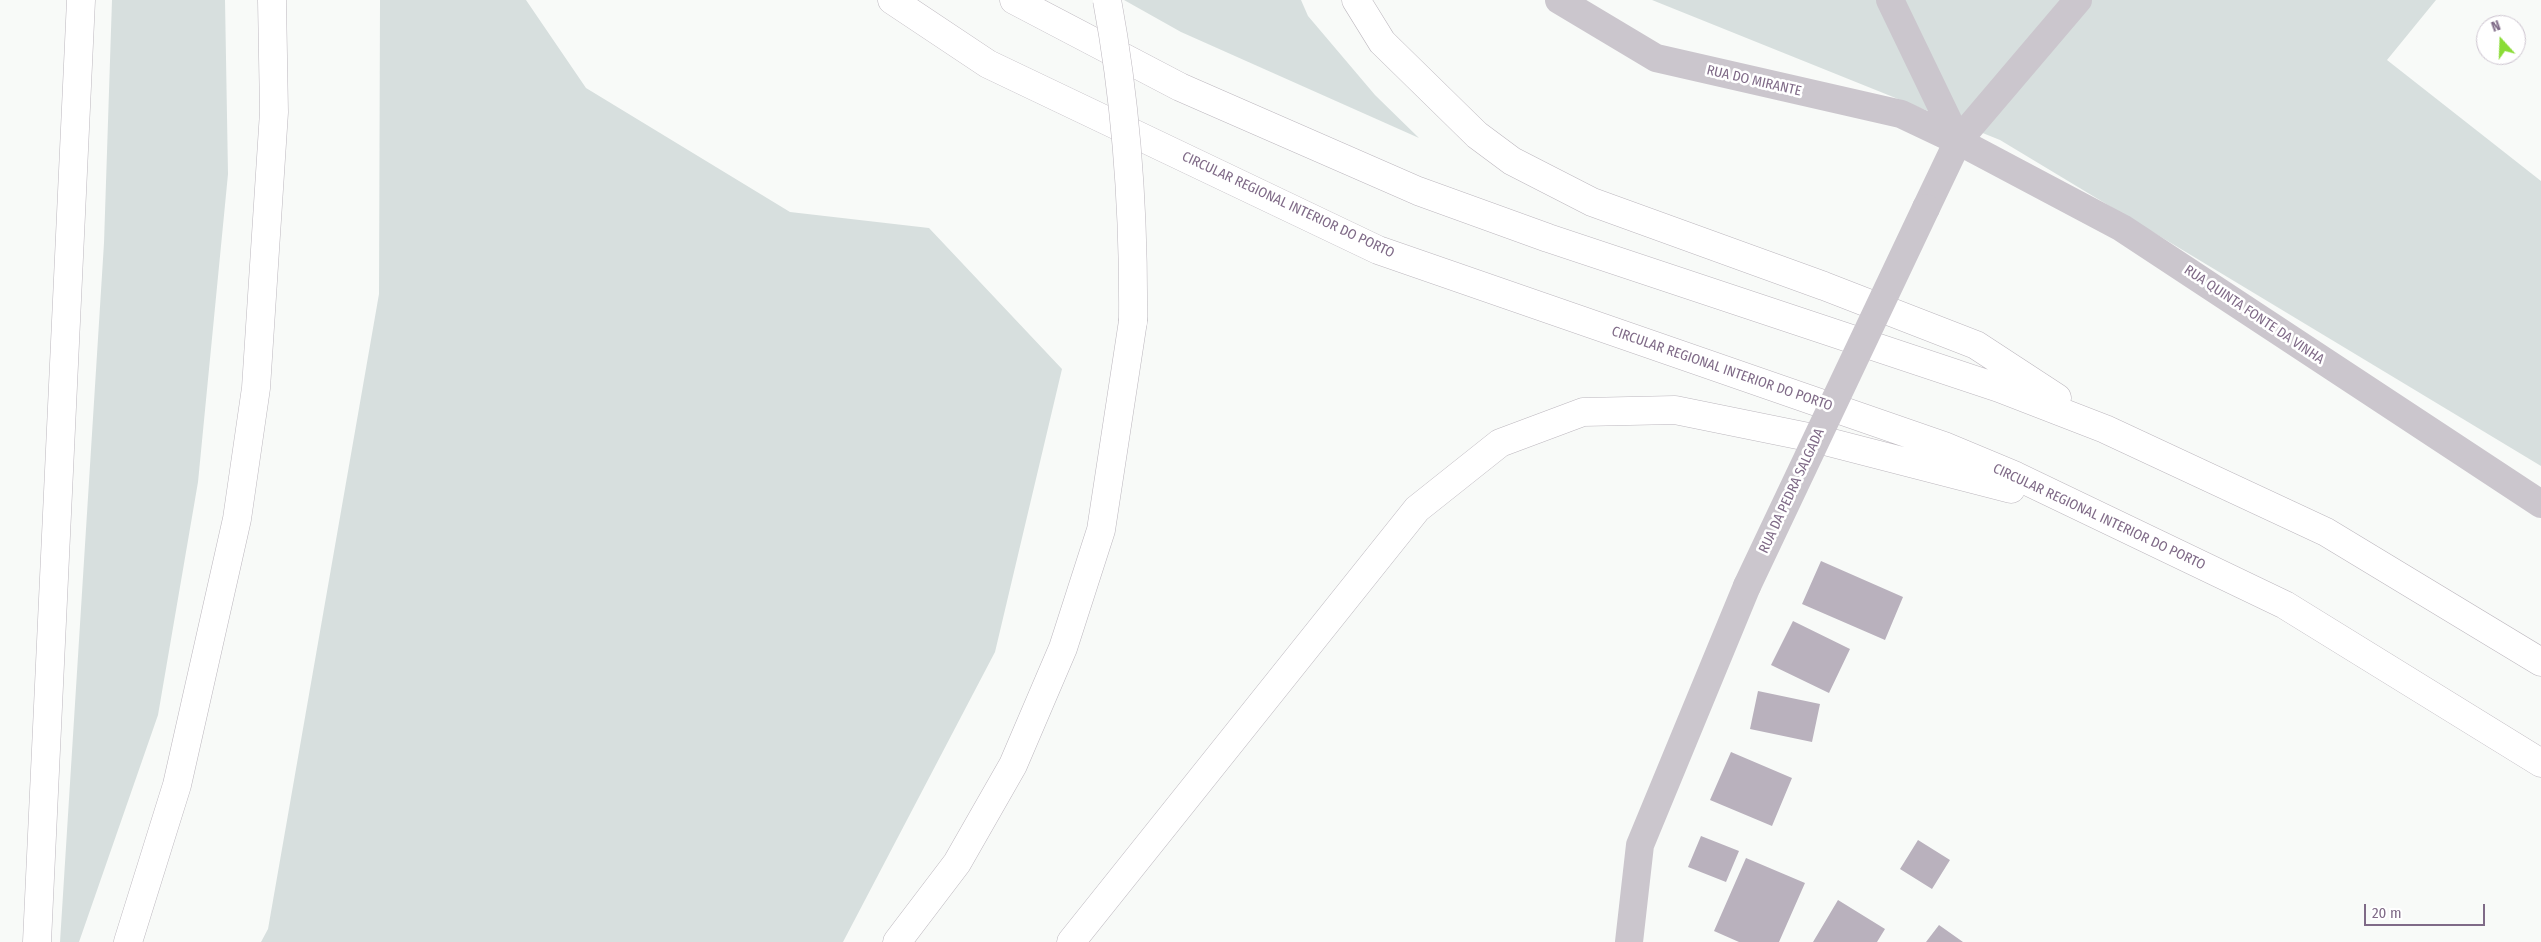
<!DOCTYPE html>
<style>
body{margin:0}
#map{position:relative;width:2541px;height:942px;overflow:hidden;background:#f8faf8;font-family:"Fira Sans Condensed",sans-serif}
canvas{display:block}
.north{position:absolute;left:2476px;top:15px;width:50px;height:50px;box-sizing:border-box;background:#fff;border:1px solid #ccc3cf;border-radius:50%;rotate:340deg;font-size:14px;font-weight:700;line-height:20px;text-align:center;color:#7f6a87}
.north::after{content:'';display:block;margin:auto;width:18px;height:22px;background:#8adc36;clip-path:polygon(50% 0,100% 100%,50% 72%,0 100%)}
.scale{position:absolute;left:2364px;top:904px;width:121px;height:22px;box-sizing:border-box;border:2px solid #7f6a87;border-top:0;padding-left:6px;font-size:15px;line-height:18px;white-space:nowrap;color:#7f6a87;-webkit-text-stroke:4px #fff;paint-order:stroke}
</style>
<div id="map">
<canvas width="2541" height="942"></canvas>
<div class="north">N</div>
<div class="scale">20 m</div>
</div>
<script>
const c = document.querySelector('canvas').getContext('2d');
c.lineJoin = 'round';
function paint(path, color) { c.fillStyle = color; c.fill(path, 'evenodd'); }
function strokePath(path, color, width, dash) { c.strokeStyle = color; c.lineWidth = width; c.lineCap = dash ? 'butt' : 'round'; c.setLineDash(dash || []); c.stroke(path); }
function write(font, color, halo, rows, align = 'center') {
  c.font = font + ' "Fira Sans Condensed",sans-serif'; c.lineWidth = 5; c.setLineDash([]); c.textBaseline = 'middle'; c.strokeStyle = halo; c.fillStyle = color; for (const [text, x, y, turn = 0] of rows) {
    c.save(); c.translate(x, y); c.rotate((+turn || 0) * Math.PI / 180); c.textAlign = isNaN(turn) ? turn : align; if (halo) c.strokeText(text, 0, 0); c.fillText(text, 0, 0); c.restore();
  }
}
paint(new Path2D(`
 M 112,0 L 225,0 L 228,174 L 198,482 L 158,715 L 79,942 L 60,942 L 104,243 Z
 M 380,0 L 526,0 L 586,88 L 790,212 L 929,228 L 1062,369 L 995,652 L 843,942 L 261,942 L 268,929 L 379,294 Z
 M 1124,0 L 1301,0 L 1308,16 L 1375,95 L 1419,138 L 1181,32 Z
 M 1652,0 L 2436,0 L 2387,60 L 2541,181 L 2541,466 L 2000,140 Z`), '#d7dfde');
paint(new Path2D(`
 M 1821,561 L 1903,597 L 1885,640 L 1802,604 Z
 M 1793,621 L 1850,649 L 1829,693 L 1771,665 Z
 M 1758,691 L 1820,704 L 1812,742 L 1750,729 Z
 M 1731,752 L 1792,778 L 1772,826 L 1710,800 Z
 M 1701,836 L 1739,851 L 1726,882 L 1688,867 Z
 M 1918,840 L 1950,860 L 1932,889 L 1900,869 Z
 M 1746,858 L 1805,883 L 1779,942 L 1739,942 L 1714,931 Z
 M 1838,900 L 1885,929 L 1877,942 L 1813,942 Z
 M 1939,925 L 1963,942 L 1926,942 Z`), '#b9b1bd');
const highway = new Path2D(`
 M 892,0 L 988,64 L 1378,250 L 1944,446 L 2016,476 L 2285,605 L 2541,763
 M 1014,0 L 1180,87 L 1418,191 L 1548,238 L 1999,388 L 2105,429 L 2326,532 L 2541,662
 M 1356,0 L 1382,42 L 1477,135 L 1512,161 L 1592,202 L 1824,286 L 1976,345 L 2057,398
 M 37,942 L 81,0
 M 128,942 L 177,785 L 237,519 L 256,388 L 274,112 L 272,0
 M 897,942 L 957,863 L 1013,765 L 1063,648 L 1101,530 L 1133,321
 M 1071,942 L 1417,509 L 1500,443 L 1583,412 L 1675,410 L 1813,438 L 2011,489`);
strokePath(highway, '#bcb7be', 29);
strokePath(new Path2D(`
 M 1559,0 L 1656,58 L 1901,114 L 1958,141 L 2122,228 L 2541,504
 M 1890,0 L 1958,141
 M 1926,208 L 1958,141 L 2078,0
 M 1629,942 L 1640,845 L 1747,586`), '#cbc6cd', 28);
strokePath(highway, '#fff', 28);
const highwayBridge = new Path2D(`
 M 1107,0 C 1127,107 1134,213 1133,321`);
strokePath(highwayBridge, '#bcb7be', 29, []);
strokePath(new Path2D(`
 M 1747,586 L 1926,208`), '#cbc6cd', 28);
strokePath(highwayBridge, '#fff', 28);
write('14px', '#7f6a87', '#fff', [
 ["RUA DO MIRANTE",1754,81,13],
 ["CIRCULAR REGIONAL INTERIOR DO PORTO",1288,205,25],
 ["RUA QUINTA FONTE DA VINHA",2254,315,34],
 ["CIRCULAR REGIONAL INTERIOR DO PORTO",1722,369,19],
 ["RUA DA PEDRA SALGADA",1792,491,-65],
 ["CIRCULAR REGIONAL INTERIOR DO PORTO",2099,517,25]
]);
</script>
